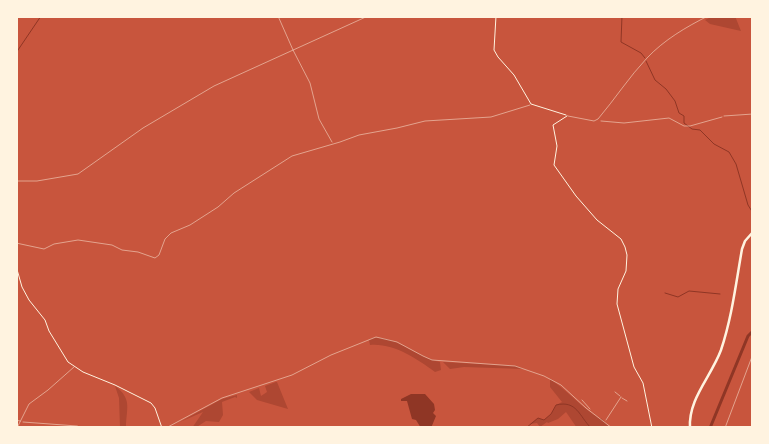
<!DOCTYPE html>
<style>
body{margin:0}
#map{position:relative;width:769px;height:444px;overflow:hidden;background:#c8553d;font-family:"Sofia Sans Condensed",sans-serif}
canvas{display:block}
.frame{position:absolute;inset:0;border:18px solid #fff3e0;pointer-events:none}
</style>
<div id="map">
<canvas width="769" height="444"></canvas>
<div class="frame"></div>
</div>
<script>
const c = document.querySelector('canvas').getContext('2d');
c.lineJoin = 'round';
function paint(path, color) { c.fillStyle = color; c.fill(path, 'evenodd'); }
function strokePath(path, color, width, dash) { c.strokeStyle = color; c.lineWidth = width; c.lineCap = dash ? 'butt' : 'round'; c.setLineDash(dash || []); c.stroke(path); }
paint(new Path2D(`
 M 713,16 L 735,16 L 741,31 L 710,24 L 705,20 Z
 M 373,338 C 398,336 416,358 440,362 L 441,370 L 435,372 C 417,359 394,343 370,345 L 369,340 Z
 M 443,362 L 515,366 L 524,369 L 464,367 L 450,369 Z
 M 550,379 C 568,391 582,408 600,419 L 601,418 L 610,428 L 577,428 L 566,412 L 558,419 L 548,423 L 547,422 L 540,427 L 537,423 L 530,424 L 538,418 L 544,420 L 551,414 L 556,405 L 562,402 L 550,387 Z
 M 276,382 L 277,382 L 288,409 L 257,400 L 249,392 L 259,388 L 261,396 L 267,392 L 265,386 Z
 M 115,386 C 133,399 126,409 126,428 L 120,428 L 119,398 Z
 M 237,395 L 237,398 L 235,397 L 222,402 L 223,415 L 219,422 L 206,421 L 195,428 L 192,428 L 203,412 L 180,422 L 222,399 Z`), '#ae4732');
paint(new Path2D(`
 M 411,394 L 425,394 L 434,404 L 435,410 L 433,413 L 436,416 L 431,428 L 421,428 L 416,420 L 412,419 L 407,401 L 401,401 L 401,399 Z`), '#8f3625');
strokePath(new Path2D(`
 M 622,16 L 621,42 L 641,53 L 645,58
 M 16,53 L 41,16
 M 646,61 L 655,80 L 666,89 L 675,101 L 679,113 L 684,116 L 684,123 L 692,129 L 700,130 L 714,144 L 729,152 L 736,164 L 748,205 L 753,213
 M 665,293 L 678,297 L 689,291 L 720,294
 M 526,428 L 538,418 L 544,420 L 551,414 L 556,405 C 577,400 579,416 591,428`), '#8f3625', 1);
strokePath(new Path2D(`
 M 710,428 L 748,336 L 753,331`), '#8f3625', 3);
strokePath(new Path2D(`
 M 601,121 L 624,123 L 669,118 L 684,126 L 690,126 L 722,117
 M 725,428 L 753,354`), '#fff3e0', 0.5);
strokePath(new Path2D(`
 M 278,16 L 293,50 L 310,83 L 319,119 L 332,142
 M 568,116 L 594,121 L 598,119 C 615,99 629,77 647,58 C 664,40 686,27 708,16
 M 724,116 L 753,114
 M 16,181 L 37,181 L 78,174 L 143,128 L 214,86 L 368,16
 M 16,243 L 44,249 L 54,244 L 78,240 L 112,245 L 122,250 L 138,252 L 155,258 L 159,255 L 165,239 L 171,233 L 190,225 L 218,207 L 234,193 L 292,156 L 340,142 L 359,135 L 397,128 L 425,121 L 491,117 L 530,105
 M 615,392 L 620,396
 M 622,398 L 627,401
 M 582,400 L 590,409
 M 16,420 L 20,421
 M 606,420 L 621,397
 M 23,422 L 77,426 L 83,428
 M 17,428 L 29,404 L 48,390 L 74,367
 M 166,428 L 222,398 L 292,375 L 331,355 L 376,337 L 397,342 L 423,356 L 432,360 L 515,366 L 544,376 L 561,385 L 586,408 L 612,428`), '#fff3e0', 0.5);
strokePath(new Path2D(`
 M 496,16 L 494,50 L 498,57 L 514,75 L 531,104 L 566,115
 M 567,116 L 553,125 L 557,146 L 554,165 L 576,196 L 597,220 L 621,239 L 625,247 L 627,255 L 626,271 L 618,289 L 617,304 L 634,367 L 643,383 L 652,428
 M 16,266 L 22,287 L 29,300 L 45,320 L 49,331 L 68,362 L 83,372 L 115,385 L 151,403 L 155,408 L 162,428`), '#fff3e0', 1);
strokePath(new Path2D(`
 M 690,428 C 688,399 711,377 721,350 C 732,317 736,283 742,249 L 745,241 L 753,232`), '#fff3e0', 2.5);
</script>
